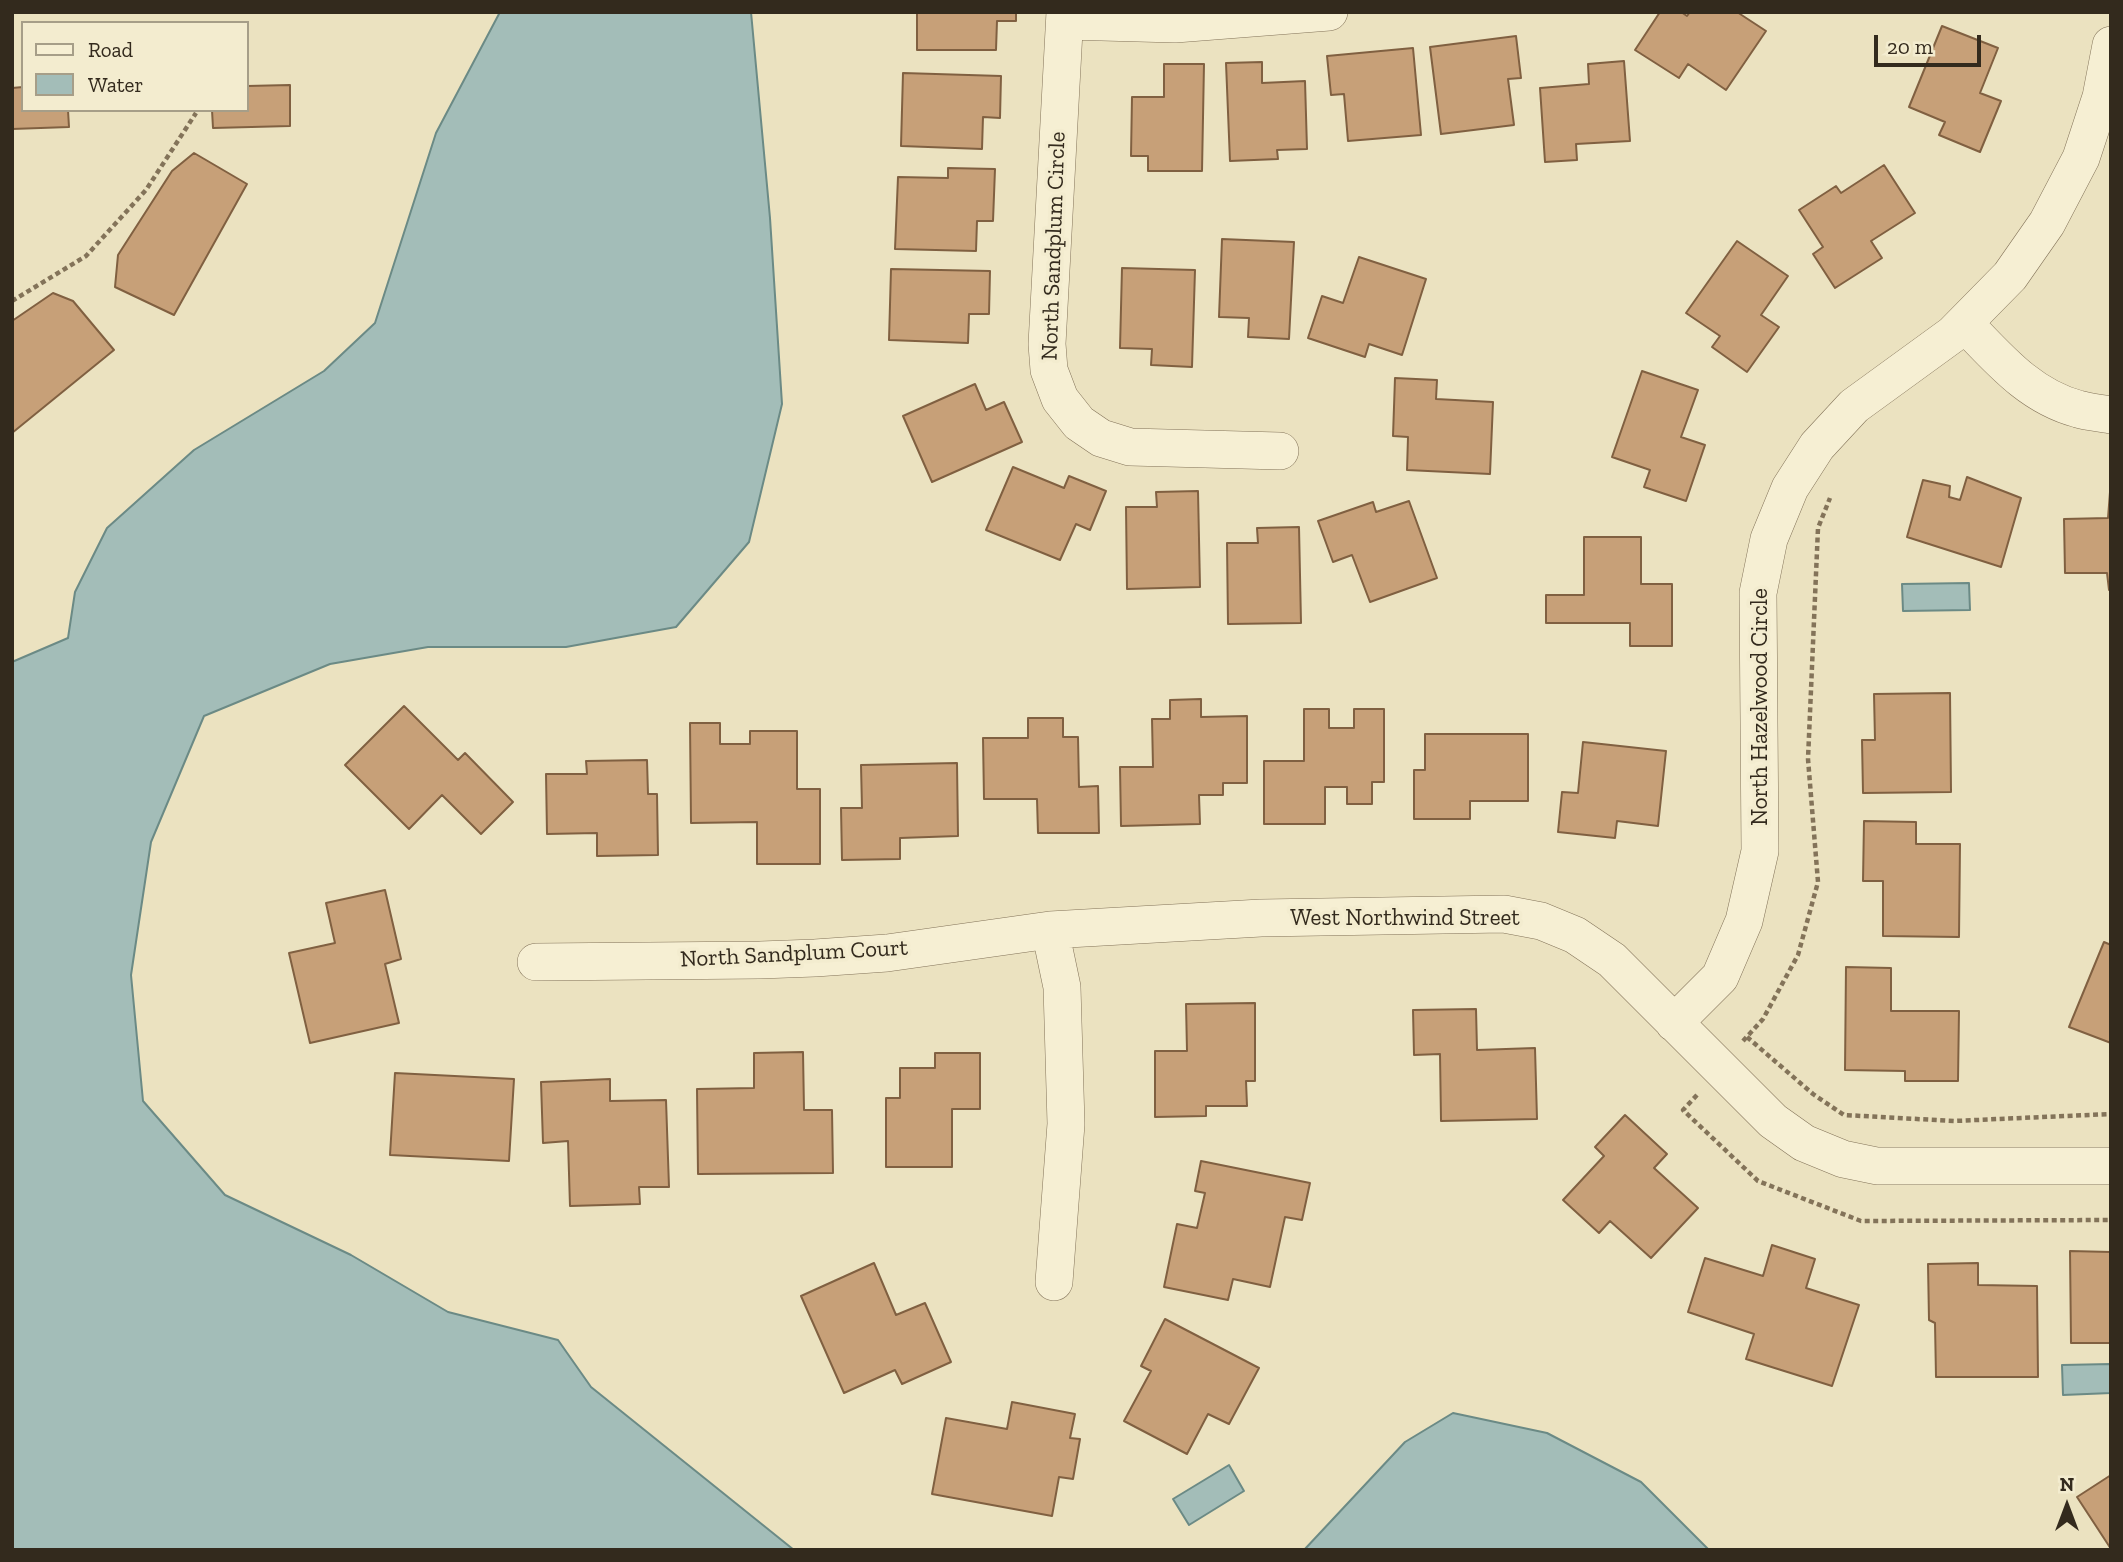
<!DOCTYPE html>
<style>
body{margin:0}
#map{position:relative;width:2123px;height:1562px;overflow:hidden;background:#ebe2c0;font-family:"Zilla Slab",serif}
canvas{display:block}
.frame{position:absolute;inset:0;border:14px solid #332a1d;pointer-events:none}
.legend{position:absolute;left:21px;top:21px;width:228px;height:91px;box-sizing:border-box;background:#f3eccf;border:2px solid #a69e88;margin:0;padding:9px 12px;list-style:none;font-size:21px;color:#332a1d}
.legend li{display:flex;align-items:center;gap:14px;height:35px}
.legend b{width:35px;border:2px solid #a69e88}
.north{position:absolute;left:2032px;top:1471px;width:70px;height:70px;-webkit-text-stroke:5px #f3eccf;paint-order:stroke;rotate:0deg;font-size:19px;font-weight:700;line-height:28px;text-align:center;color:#332a1d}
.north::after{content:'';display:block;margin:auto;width:24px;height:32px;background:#332a1d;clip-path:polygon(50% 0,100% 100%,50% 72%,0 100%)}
.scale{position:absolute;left:1874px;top:35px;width:107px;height:32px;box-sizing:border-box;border:4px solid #332a1d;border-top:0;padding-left:9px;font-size:21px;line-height:24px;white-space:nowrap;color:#332a1d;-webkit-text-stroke:5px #f3eccf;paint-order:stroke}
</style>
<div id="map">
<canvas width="2123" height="1562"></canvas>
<div class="frame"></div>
<ul class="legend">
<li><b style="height:9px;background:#f6efd3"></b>Road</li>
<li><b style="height:19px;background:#a3bdb8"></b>Water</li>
</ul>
<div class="north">N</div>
<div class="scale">20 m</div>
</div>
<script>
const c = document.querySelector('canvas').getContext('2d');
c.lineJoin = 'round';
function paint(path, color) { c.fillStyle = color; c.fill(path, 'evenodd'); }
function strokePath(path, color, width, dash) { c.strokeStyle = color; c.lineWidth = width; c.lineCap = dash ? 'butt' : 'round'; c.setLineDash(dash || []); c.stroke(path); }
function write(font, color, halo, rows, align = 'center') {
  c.font = font + ' "Zilla Slab",serif'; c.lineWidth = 7; c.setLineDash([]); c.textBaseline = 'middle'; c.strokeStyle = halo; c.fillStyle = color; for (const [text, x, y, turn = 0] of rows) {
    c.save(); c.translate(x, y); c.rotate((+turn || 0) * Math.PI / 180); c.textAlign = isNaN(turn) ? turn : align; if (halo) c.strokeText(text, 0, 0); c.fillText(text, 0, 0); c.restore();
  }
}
const water = new Path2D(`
 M 500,12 L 751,12 L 770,218 L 782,404 L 749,542 L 676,627 L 566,647 L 428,647 L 330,664 L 204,716 L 151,842 L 131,975 L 143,1101 L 225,1195 L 351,1255 L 448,1312 L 558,1340 L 591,1387 L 794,1550 L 12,1550 L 12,662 L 68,638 L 75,592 L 107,528 L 194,450 L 324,371 L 375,323 L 436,133 Z
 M 1969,583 L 1970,610 L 1903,611 L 1902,584 Z
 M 2111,1364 L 2111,1393 L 2063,1395 L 2062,1365 Z
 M 1453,1413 L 1547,1433 L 1641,1482 L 1709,1550 L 1304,1550 L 1405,1442 Z
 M 1229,1465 L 1244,1491 L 1189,1525 L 1173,1499 Z`);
paint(water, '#a3bdb8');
strokePath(water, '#6b8a85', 2);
const building = new Path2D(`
 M 917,12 L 1016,12 L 1016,21 L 997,21 L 996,50 L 917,50 Z
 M 1660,12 L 1681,12 L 1687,16 L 1690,12 L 1737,12 L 1766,31 L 1726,90 L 1688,64 L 1679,78 L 1635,50 Z
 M 1942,26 L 1998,48 L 1980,93 L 2001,101 L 1980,152 L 1939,135 L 1945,122 L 1909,107 Z
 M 1516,36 L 1521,78 L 1508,79 L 1514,125 L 1441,134 L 1430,47 Z
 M 1413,48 L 1421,135 L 1348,141 L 1344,94 L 1331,95 L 1327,56 Z
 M 1624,61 L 1630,141 L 1576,144 L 1577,160 L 1545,162 L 1540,88 L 1589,84 L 1588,64 Z
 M 1262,62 L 1262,83 L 1305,81 L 1307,149 L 1277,150 L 1278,159 L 1230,161 L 1226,63 Z
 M 1164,64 L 1204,64 L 1202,171 L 1148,171 L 1148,156 L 1131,156 L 1132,97 L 1164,97 Z
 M 903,73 L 1001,76 L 1000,118 L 983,117 L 982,149 L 901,146 Z
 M 290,85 L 290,126 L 213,128 L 212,110 L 247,110 L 247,86 Z
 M 23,87 L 23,110 L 68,110 L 69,127 L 12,129 L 12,88 Z
 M 194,153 L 247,184 L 174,315 L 115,287 L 118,255 L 172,171 Z
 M 1884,165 L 1915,213 L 1871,241 L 1882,258 L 1835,288 L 1813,254 L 1823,247 L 1799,210 L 1836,186 L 1841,193 Z
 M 948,168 L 995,169 L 993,221 L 977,221 L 976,251 L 895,249 L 898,177 L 948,178 Z
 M 1222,239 L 1294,242 L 1289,339 L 1248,337 L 1249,318 L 1219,317 Z
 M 1737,241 L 1788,276 L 1761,315 L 1779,327 L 1747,372 L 1712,347 L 1720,336 L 1686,313 Z
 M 1359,257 L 1426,279 L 1402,355 L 1369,344 L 1365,357 L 1308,338 L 1322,296 L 1343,303 Z
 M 1122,268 L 1195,270 L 1192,367 L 1151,365 L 1152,349 L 1120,348 Z
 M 891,269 L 990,271 L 989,314 L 969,314 L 968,343 L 889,340 Z
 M 53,293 L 73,301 L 114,350 L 12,433 L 12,321 Z
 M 1642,371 L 1698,390 L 1681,437 L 1705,445 L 1686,501 L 1644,487 L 1650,470 L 1612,457 Z
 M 1395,378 L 1437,380 L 1436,399 L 1493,402 L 1490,474 L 1407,470 L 1408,437 L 1393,436 Z
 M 975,384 L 986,410 L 1004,402 L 1022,442 L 932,482 L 903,416 Z
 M 1013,467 L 1064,488 L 1069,476 L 1106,491 L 1090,530 L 1076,524 L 1060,560 L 986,530 Z
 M 1967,477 L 2021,498 L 2001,567 L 1907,537 L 1923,480 L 1950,486 L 1949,497 L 1960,500 Z
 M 2111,479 L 2111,590 L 2109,590 L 2107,573 L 2065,573 L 2064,519 L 2108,518 Z
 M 1198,491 L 1200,587 L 1127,589 L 1126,507 L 1157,507 L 1156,492 Z
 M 1409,501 L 1437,578 L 1370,602 L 1352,555 L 1333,562 L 1318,521 L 1373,502 L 1376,512 Z
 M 1299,527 L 1301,623 L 1228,624 L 1227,543 L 1258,543 L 1257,528 Z
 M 1584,537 L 1641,537 L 1641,584 L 1672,584 L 1672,646 L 1630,646 L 1630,623 L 1546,623 L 1546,595 L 1584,595 Z
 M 1950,693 L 1951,792 L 1863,793 L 1862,740 L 1875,740 L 1874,694 Z
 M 1201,699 L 1201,717 L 1247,716 L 1247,783 L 1223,783 L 1223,795 L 1199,795 L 1200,824 L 1121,826 L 1120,767 L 1153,767 L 1152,719 L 1170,719 L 1170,700 Z
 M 404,706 L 458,760 L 465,753 L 513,802 L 481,834 L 442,795 L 409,829 L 345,765 Z
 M 1304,709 L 1329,709 L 1329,728 L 1354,728 L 1354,709 L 1384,709 L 1384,782 L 1372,782 L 1372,804 L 1347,804 L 1347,787 L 1325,787 L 1325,824 L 1264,824 L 1264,761 L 1304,761 Z
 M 1028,718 L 1063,718 L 1063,737 L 1078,737 L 1079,787 L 1098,786 L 1099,833 L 1038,833 L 1037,799 L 984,799 L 983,738 L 1028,738 Z
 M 690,723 L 720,723 L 720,744 L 750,744 L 750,731 L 797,731 L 797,789 L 820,789 L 820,864 L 757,864 L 757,822 L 691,823 Z
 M 1425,734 L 1528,734 L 1528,801 L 1470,801 L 1470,819 L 1414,819 L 1414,770 L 1425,770 Z
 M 1583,742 L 1666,751 L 1658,826 L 1617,821 L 1615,838 L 1558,832 L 1562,792 L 1578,793 Z
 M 647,760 L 648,794 L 657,794 L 658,855 L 597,856 L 597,833 L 547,834 L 546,774 L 587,774 L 586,761 Z
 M 957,763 L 958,836 L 900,838 L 900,859 L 842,860 L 841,808 L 862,808 L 861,765 Z
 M 1864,821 L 1916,822 L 1916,844 L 1960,844 L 1959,937 L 1883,936 L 1883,881 L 1863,881 Z
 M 385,890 L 401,959 L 385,964 L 399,1023 L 310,1043 L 289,953 L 335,943 L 326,903 Z
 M 2104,942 L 2111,945 L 2111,1043 L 2069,1027 Z
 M 1846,967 L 1891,968 L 1891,1011 L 1959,1011 L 1958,1081 L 1905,1081 L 1905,1071 L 1845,1070 Z
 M 1255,1003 L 1255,1081 L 1246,1081 L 1247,1106 L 1206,1106 L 1206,1116 L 1155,1117 L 1155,1051 L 1187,1051 L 1186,1004 Z
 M 1476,1009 L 1477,1050 L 1535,1048 L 1537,1119 L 1441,1121 L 1440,1054 L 1414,1055 L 1413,1010 Z
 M 803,1052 L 804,1110 L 832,1110 L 833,1173 L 698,1174 L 697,1089 L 754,1088 L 754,1053 Z
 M 935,1053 L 980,1053 L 980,1109 L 952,1109 L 952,1167 L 886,1167 L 886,1098 L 900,1098 L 900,1068 L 935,1068 Z
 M 395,1073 L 514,1079 L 509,1161 L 390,1155 Z
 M 610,1079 L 610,1101 L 666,1100 L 669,1187 L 639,1187 L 640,1204 L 570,1206 L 568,1141 L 543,1143 L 541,1082 Z
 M 1625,1115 L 1667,1154 L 1654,1168 L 1698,1208 L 1651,1258 L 1610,1221 L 1599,1233 L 1563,1200 L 1604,1156 L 1595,1147 Z
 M 1201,1161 L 1310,1183 L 1302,1220 L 1285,1217 L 1270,1287 L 1233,1279 L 1228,1300 L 1164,1287 L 1177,1224 L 1197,1228 L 1205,1193 L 1195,1191 Z
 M 1772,1245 L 1815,1259 L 1806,1288 L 1859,1305 L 1832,1386 L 1746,1359 L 1754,1334 L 1688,1312 L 1705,1258 L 1763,1276 Z
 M 2070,1251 L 2111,1252 L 2111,1343 L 2071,1343 Z
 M 874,1263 L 896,1315 L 925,1303 L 951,1362 L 902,1384 L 895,1370 L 844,1393 L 801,1296 Z
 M 1978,1263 L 1978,1285 L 2037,1286 L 2038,1377 L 1936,1377 L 1935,1323 L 1929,1320 L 1928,1264 Z
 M 1165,1319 L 1259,1368 L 1229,1424 L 1208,1414 L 1187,1454 L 1124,1421 L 1151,1371 L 1141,1366 Z
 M 1012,1402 L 1075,1414 L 1070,1438 L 1080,1439 L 1073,1479 L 1059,1477 L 1052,1516 L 932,1494 L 946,1418 L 1007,1429 Z
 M 2111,1475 L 2111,1549 L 2077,1497 Z`);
paint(building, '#c7a078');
strokePath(building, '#806041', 2);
const minor = new Path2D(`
 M 1065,12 L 1047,344 L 1049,370 L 1060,399 L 1079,423 L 1101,438 L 1130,447 L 1280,451
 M 1065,21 L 1175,24 L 1329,12
 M 1964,323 C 1998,358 2029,396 2078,409 C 2088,412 2100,413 2111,415
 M 536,962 L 760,960 L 815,958 L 887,953 L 1050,930
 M 1674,1023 L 1720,977 L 1744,921 L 1760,851 L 1758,593 L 1769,539 L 1790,488 L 1817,446 L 1854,406 L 1953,334 L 2010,276 L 2047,223 L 2081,158 L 2101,97 L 2111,45
 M 1054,1282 L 1066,1124 L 1062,987 L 1050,930 L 1261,918 L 1504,914 L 1541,921 L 1575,935 L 1612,960 L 1773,1121 L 1804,1143 L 1843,1159 L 1877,1166 L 2111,1166`);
strokePath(minor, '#837359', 38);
strokePath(new Path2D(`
 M 12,301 L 86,256 L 146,190 L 196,113
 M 1747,1037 L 1813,1094 L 1844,1115 L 1954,1121 L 2111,1114
 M 1743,1041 L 1763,1019 L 1798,955 L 1818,882 L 1808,759 L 1818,528 L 1830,498
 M 1697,1095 L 1683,1110 L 1758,1181 L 1861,1221 L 2111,1220`), '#837359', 4.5, [5, 3.5]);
strokePath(minor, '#f6efd3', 37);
write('23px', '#332a1d', '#f3eccf', [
 ["North Sandplum Circle",1054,246,-88],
 ["North Hazelwood Circle",1760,707,-90],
 ["West Northwind Street",1405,918],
 ["North Sandplum Court",794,954,-3]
]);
</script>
